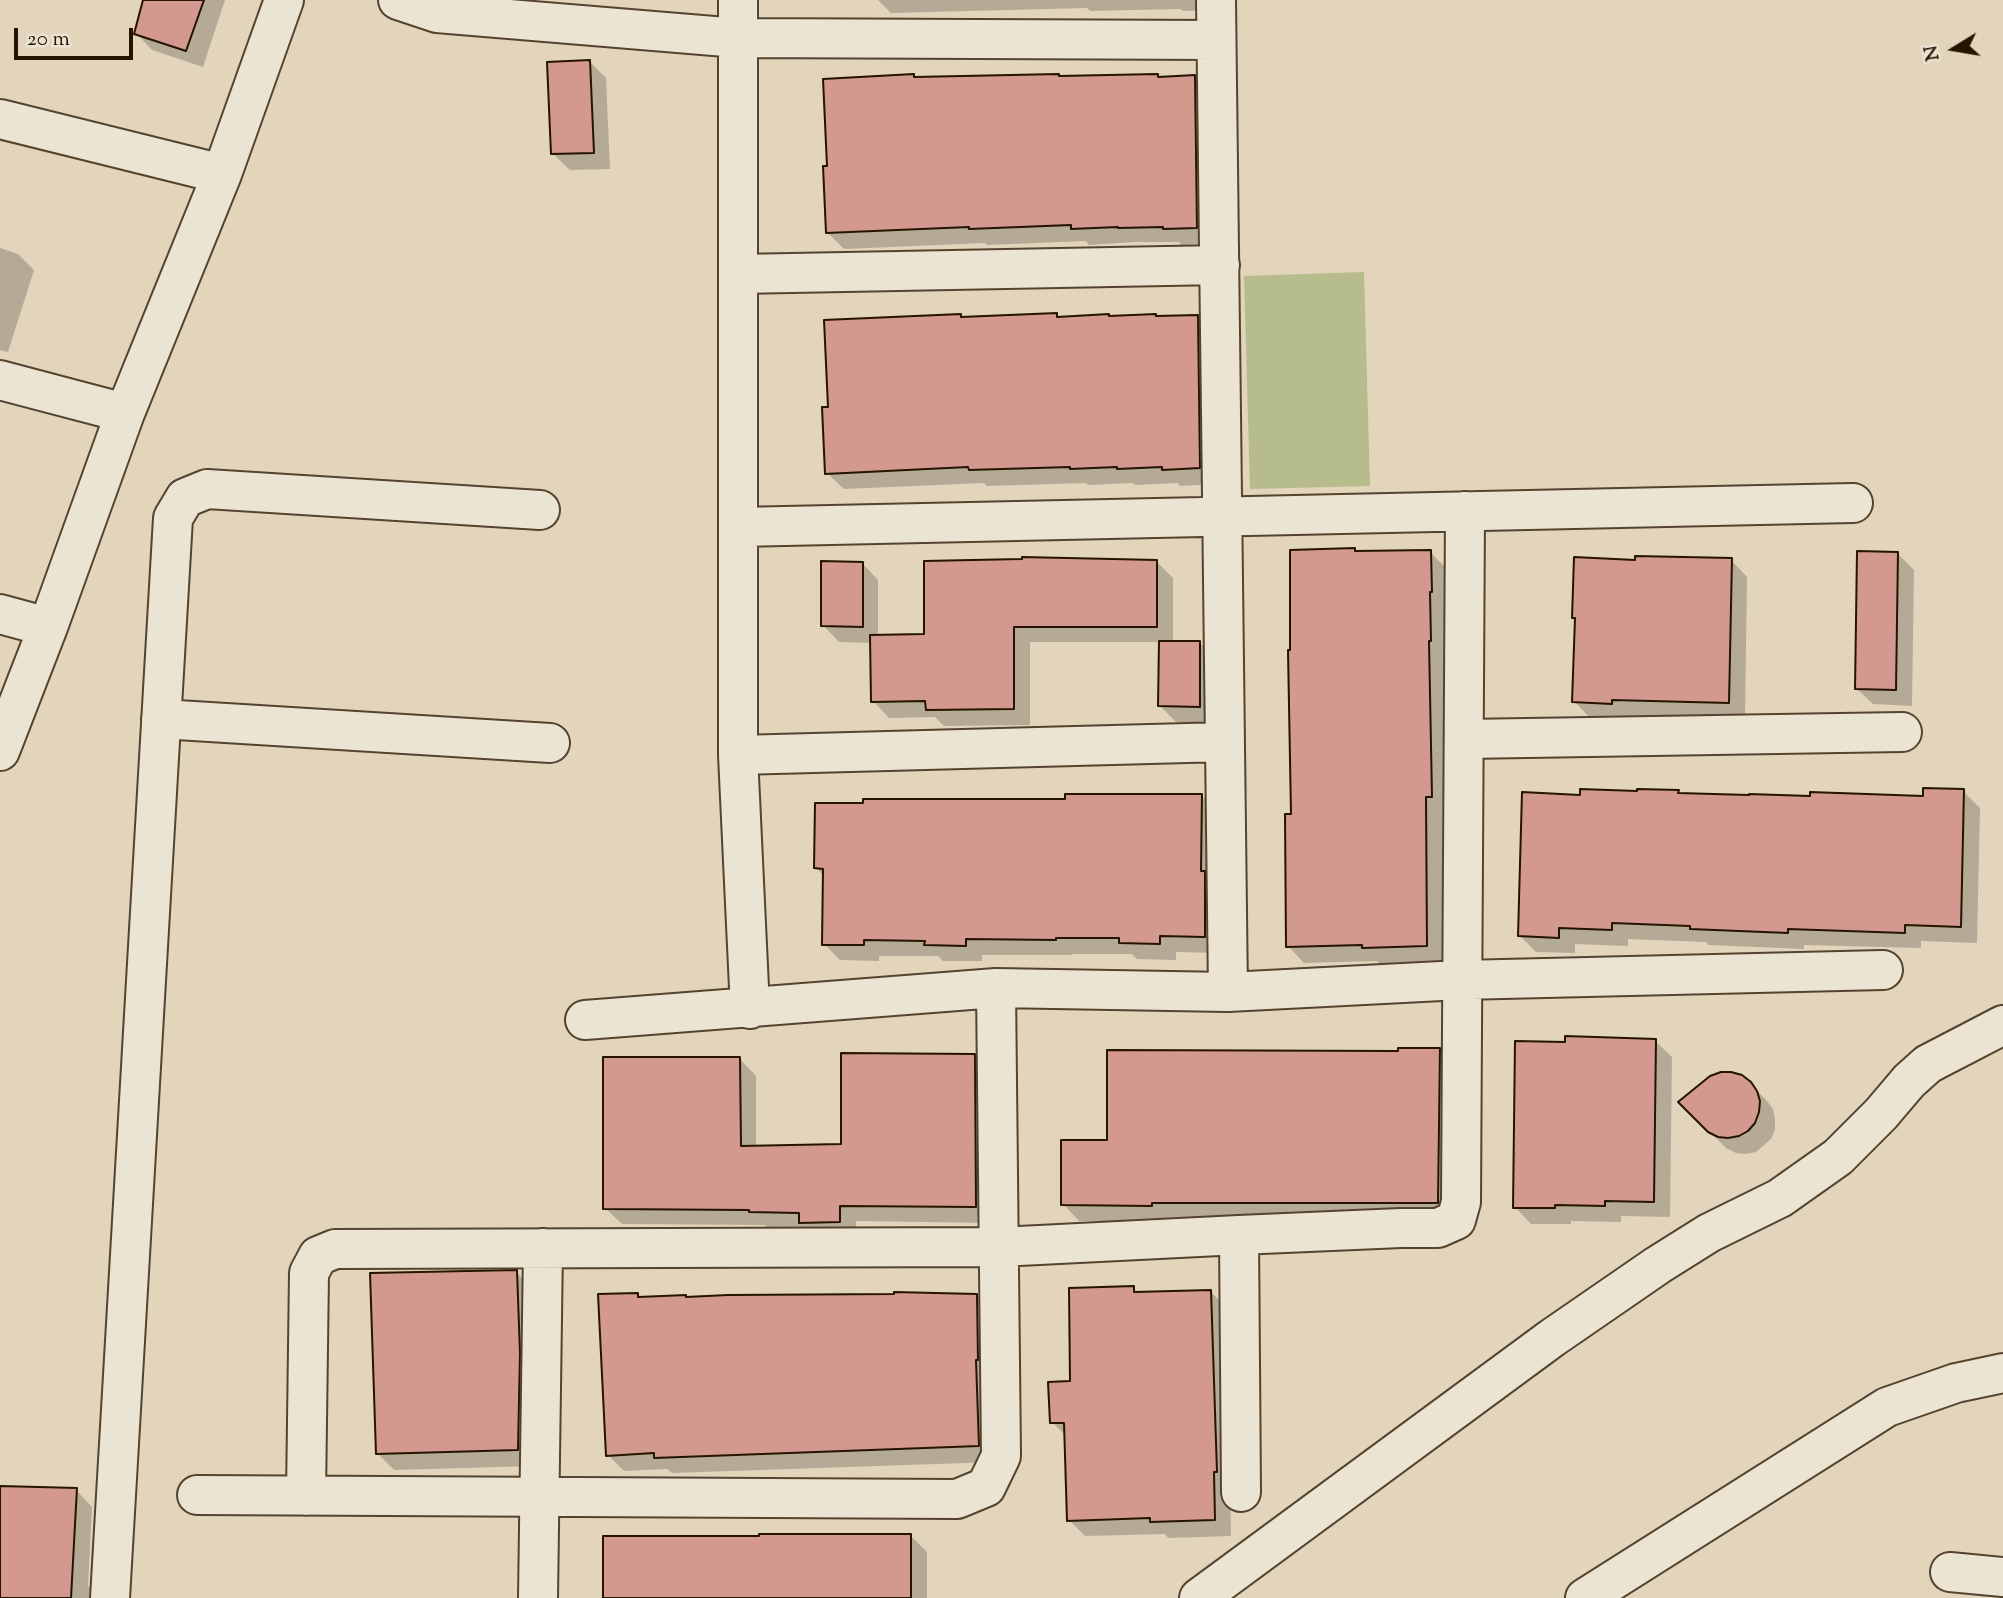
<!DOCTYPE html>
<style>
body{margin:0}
#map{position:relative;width:2003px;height:1598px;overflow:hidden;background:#e2d5bb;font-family:"Sorts Mill Goudy",serif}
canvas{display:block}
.north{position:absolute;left:1919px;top:14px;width:70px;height:70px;-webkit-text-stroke:5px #ece4d3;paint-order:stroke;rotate:259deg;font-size:19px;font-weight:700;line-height:28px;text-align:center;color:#241400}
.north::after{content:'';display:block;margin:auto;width:24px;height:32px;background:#241400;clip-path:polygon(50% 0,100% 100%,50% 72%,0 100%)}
.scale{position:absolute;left:14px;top:28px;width:119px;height:32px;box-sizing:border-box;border:4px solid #241400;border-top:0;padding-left:9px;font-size:21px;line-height:24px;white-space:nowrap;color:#241400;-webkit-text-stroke:5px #ece4d3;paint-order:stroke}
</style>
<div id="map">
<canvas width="2003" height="1598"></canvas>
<div class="north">N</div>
<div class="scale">20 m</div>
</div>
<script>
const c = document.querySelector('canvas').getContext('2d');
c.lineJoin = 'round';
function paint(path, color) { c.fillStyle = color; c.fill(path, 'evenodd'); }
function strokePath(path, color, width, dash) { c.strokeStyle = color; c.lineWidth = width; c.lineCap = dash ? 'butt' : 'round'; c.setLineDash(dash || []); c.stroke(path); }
paint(new Path2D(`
 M 1364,272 L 1370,486 L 1250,489 L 1244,276 Z`), '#b7bc8d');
paint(new Path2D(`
 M 145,0 L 225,0 L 203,67 L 152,50 L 136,33 Z
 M 878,0 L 1218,0 L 1212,10 L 1183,11 L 1180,9 L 1090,11 L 1087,8 L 891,13 Z
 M 589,61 L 606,78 L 610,169 L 570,170 L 553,154 Z
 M 913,75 L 917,79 L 1059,76 L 1061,78 L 1194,77 L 1211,93 L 1213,244 L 1181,245 L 1179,242 L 1135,242 L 1089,245 L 1086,241 L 987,245 L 985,243 L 844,249 L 828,233 L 829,167 Z
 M 0,248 L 18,254 L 34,270 L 8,352 L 0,350 Z
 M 1056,315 L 1060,318 L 1197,317 L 1214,333 L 1215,484 L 1180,486 L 1178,483 L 1135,485 L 1133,483 L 1088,485 L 1086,483 L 987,486 L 984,483 L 844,489 L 827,473 L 830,408 L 960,316 L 962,318 Z
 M 1354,550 L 1357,553 L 1430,552 L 1446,568 L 1447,656 L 1445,656 L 1448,813 L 1442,813 L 1443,962 L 1380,964 L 1377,961 L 1304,963 L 1288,946 L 1293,816 Z
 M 1898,554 L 1914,570 L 1912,706 L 1873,704 L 1856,688 Z
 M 1731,560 L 1747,577 L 1745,719 L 1628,716 L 1628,719 L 1590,718 L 1574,701 L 1576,620 L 1574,618 L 1637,562 Z
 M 1156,561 L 1173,578 L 1173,643 L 1200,643 L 1216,659 L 1215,722 L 1176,722 L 1160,706 L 1161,642 L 1030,642 L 1030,725 L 944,726 L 935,717 L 889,718 L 873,701 L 872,643 L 839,642 L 823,625 L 862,563 L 878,580 L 878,636 L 926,636 Z
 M 1963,791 L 1980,808 L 1977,943 L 1921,941 L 1921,948 L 1804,945 L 1804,949 L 1708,945 L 1706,942 L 1628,939 L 1628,946 L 1575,944 L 1575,953 L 1536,952 L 1519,935 L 1581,796 L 1678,792 L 1680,794 L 1925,798 Z
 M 1201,795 L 1218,812 L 1221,953 L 1176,952 L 1176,960 L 1137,959 L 1132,954 L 1072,954 L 1072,955 L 982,955 L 982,961 L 943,961 L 938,956 L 879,956 L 879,961 L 840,960 L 824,944 L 824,876 L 816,868 L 1067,800 Z
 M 1655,1041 L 1672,1057 L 1670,1217 L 1621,1216 L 1621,1222 L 1571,1221 L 1571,1224 L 1531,1224 L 1515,1207 Z
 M 1439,1050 L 1455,1066 L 1454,1219 L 1167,1218 L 1167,1221 L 1079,1221 L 1063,1204 L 1108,1142 Z
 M 974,1056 L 991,1072 L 992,1223 L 856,1221 L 856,1237 L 807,1228 L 767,1228 L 765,1225 L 622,1224 L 605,1208 L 740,1059 L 756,1076 L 756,1148 L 843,1146 Z
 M 1750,1083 L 1767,1101 L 1773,1109 L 1775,1119 L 1775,1130 L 1771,1139 L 1756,1152 L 1746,1154 L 1736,1153 L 1726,1148 L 1680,1102 Z
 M 516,1272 L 532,1289 L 534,1466 L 394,1470 L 377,1453 Z
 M 1133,1288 L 1139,1294 L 1211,1292 L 1227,1308 L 1231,1536 L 1168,1538 L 1165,1534 L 1085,1536 L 1069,1520 L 1066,1436 L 1052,1422 L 1072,1383 Z
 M 637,1294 L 641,1298 L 977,1296 L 993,1312 L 995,1462 L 672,1473 L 667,1469 L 624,1471 L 608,1455 Z
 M 0,1487 L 76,1490 L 92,1507 L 88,1586 L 100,1598 L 0,1598 Z
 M 911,1536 L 927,1552 L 927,1598 L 605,1598 Z`), '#0003');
const building = new Path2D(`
 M 143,0 L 204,0 L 186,51 L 134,34 Z
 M 590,60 L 594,153 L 551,154 L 547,62 Z
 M 914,74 L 914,77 L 1059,74 L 1059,76 L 1158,74 L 1158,77 L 1195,75 L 1197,228 L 1163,229 L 1163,227 L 1118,228 L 1118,227 L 1071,229 L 1071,225 L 969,229 L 969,227 L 826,233 L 823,166 L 827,166 L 823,79 Z
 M 1057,313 L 1057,317 L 1109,314 L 1109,316 L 1156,314 L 1156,316 L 1198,315 L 1200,468 L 1162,470 L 1162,467 L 1117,469 L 1117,467 L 1070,469 L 1070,467 L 969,470 L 968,467 L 825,474 L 822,407 L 828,407 L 824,320 L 915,316 L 961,314 L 961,317 Z
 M 1355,548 L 1355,551 L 1431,550 L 1432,592 L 1430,592 L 1431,641 L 1429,641 L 1432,797 L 1426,797 L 1427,946 L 1362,948 L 1362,945 L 1286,947 L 1285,814 L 1291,814 L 1288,650 L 1290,650 L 1290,550 Z
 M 1857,551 L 1898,552 L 1896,690 L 1855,689 Z
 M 1635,556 L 1732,558 L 1729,703 L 1612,700 L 1612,704 L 1572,702 L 1575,618 L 1572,618 L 1574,557 L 1635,560 Z
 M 1022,557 L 1157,560 L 1157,627 L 1014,627 L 1014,709 L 926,710 L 925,701 L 871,702 L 870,635 L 924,634 L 924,561 L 1022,559 Z
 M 821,561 L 863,562 L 863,627 L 821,626 Z
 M 1159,641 L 1200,641 L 1200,707 L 1158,706 Z
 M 1923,788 L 1964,789 L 1961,927 L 1905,925 L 1905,933 L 1788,929 L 1788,933 L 1690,929 L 1690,926 L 1612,923 L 1612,930 L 1559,928 L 1559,938 L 1518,936 L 1522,792 L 1580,795 L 1580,789 L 1637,791 L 1637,789 L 1679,790 L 1678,793 L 1749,795 L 1749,794 L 1810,796 L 1810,792 L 1923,796 Z
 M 1065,794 L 1202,794 L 1201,871 L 1205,871 L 1205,937 L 1160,936 L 1160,944 L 1119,943 L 1119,938 L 1056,938 L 1056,940 L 966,939 L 966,946 L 924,945 L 925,941 L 864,940 L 864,945 L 822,945 L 823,869 L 814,868 L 815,803 L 863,803 L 863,799 L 1065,799 Z
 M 1565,1036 L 1656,1039 L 1654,1202 L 1605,1201 L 1605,1206 L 1555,1205 L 1555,1208 L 1513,1208 L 1515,1041 L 1565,1042 Z
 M 1398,1048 L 1440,1048 L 1438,1203 L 1152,1203 L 1152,1206 L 1061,1205 L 1061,1140 L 1107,1140 L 1107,1050 L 1398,1051 Z
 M 841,1053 L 975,1054 L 976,1207 L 840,1206 L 840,1222 L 799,1223 L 799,1213 L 749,1212 L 749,1210 L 603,1209 L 603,1057 L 740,1057 L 741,1146 L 841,1144 Z
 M 1721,1072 L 1731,1072 L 1742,1075 L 1751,1082 L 1757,1091 L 1760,1101 L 1759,1112 L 1755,1123 L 1748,1131 L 1739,1136 L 1728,1138 L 1718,1137 L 1708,1132 L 1678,1102 L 1710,1076 Z
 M 517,1270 L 520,1353 L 518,1450 L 376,1454 L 370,1273 Z
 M 1134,1286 L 1134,1292 L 1211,1290 L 1217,1472 L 1214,1472 L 1215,1520 L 1150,1522 L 1150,1518 L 1067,1521 L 1064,1423 L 1050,1423 L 1048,1382 L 1070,1381 L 1069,1288 Z
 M 894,1292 L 977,1294 L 978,1360 L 976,1360 L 979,1446 L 654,1458 L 654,1453 L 606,1456 L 598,1294 L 638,1293 L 638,1297 L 686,1295 L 686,1297 L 728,1295 L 894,1294 Z
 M 0,1486 L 77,1488 L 71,1598 L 0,1598 Z
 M 759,1534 L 911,1534 L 911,1598 L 603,1598 L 603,1536 L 759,1536 Z`);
paint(building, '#d4998e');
strokePath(building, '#241400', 2);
const minor = new Path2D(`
 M 398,0 L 437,13 L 738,38 L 1216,40
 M 738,0 L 738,755 L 750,1009
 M 1216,0 L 1228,992
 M 0,119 L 222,174
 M 738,274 L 1220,265
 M 0,380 L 125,413
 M 738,527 L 1853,503
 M 0,614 L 48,627
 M 161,719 L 550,743
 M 1465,739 L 1902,732
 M 0,751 L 48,627 L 125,413 L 222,174 L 284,0
 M 738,755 L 1225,742
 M 585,1020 L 996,988 L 1228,992 L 1461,980 L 1883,970
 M 1239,1235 L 1241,1492
 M 197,1495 L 957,1499 L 986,1487 L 1001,1456 L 996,988
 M 306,1496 L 309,1273 L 318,1256 L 335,1249 L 999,1247 L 1239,1235 L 1401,1228 L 1438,1228 L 1456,1220 L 1461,1202 C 1461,972 1465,742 1465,511
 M 1950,1572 L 2003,1577
 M 110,1598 L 173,518 L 185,498 L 207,489 L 540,510
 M 538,1598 L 543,1248
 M 1199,1598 L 1552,1338 L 1658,1265 L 1709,1233 L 1780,1198 L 1838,1157 L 1881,1114 L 1909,1081 L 1928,1064 L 2003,1025
 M 1585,1598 L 1887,1407 L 1956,1383 L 2003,1373`);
strokePath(minor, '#54442f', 42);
strokePath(minor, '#ece4d3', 38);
</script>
